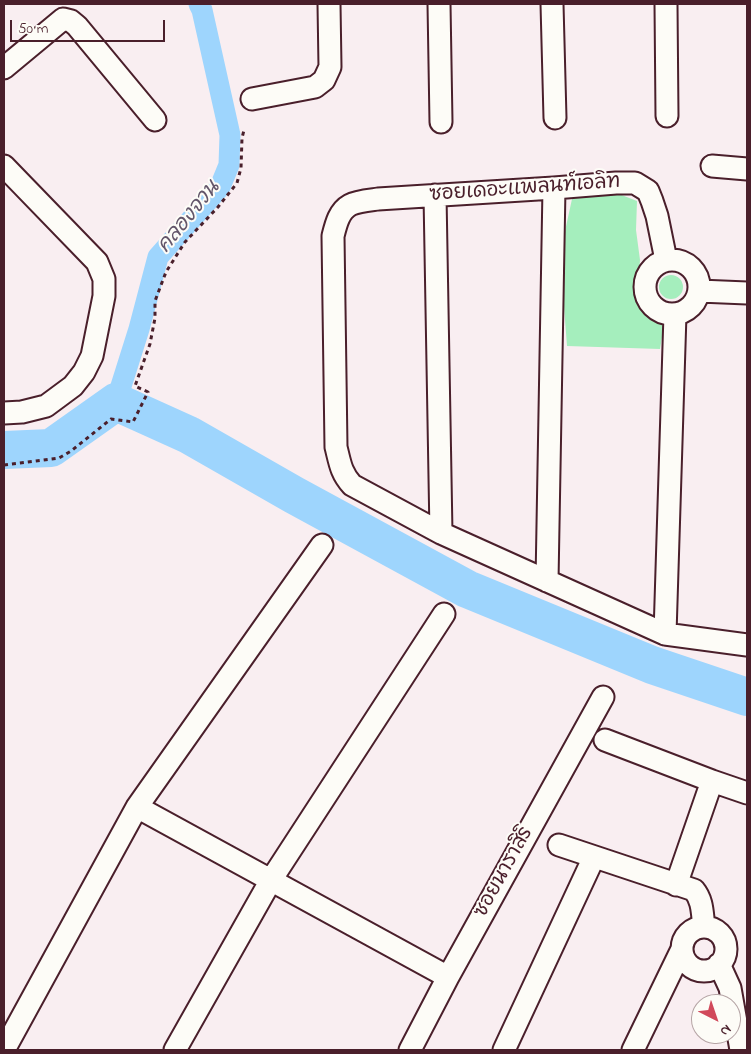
<!DOCTYPE html>
<meta charset="utf-8">
<style>
body{margin:0}
#map{position:relative;width:751px;height:1054px;overflow:hidden;background:#f9eef1;font-family:"Indie Flower",sans-serif}
canvas{display:block}
.frame{position:absolute;inset:0;border:5px solid #4a1f2b;pointer-events:none}
.north{position:absolute;left:691px;top:994px;width:50px;height:50px;box-sizing:border-box;background:#fdfcf7;border:1px solid #b5a4a5;border-radius:50%;rotate:139deg;font-size:14px;font-weight:700;line-height:20px;text-align:center;color:#4a1f2b}
.north::after{content:'';display:block;margin:auto;width:18px;height:22px;background:#d1495b;clip-path:polygon(50% 0,100% 100%,50% 72%,0 100%)}
.scale{position:absolute;left:10px;top:20px;width:155px;height:22px;box-sizing:border-box;border:2px solid #4a1f2b;border-top:0;padding-left:6px;font-size:15px;line-height:18px;white-space:nowrap;color:#4a1f2b;-webkit-text-stroke:4px #fdfcf7;paint-order:stroke}
</style>
<div id="map">
<canvas width="751" height="1054"></canvas>
<div class="frame"></div>
<div class="north">N</div>
<div class="scale">50 m</div>
</div>
<script>
const c = document.querySelector('canvas').getContext('2d');
c.lineJoin = 'round';
function paint(path, color) { c.fillStyle = color; c.fill(path, 'evenodd'); }
function strokePath(path, color, width, dash) { c.strokeStyle = color; c.lineWidth = width; c.lineCap = dash ? 'butt' : 'round'; c.setLineDash(dash || []); c.stroke(path); }
function write(font, color, halo, rows, align = 'center') {
  c.font = font + ' "Indie Flower","Playpen Sans Thai",sans-serif'; c.lineWidth = 4; c.setLineDash([]); c.textBaseline = 'middle'; c.strokeStyle = halo; c.fillStyle = color; for (const [text, x, y, turn = 0] of rows) {
    c.save(); c.translate(x, y); c.rotate((+turn || 0) * Math.PI / 180); c.textAlign = isNaN(turn) ? turn : align; if (halo) c.strokeText(text, 0, 0); c.fillText(text, 0, 0); c.restore();
  }
}
paint(new Path2D(`
 M 606,189 L 637,201 L 636,230 L 640,260 L 638,288 L 651,312 L 665,320 L 660,349 L 567,346 L 560,254 L 572,199 Z
 M659 287a12 12 0 1 1 24 0a12 12 0 1 1-24 0Z`), '#a5eebd');
strokePath(new Path2D(`
 M 116,402 L 139,329 L 158,257 L 220,187 L 229,165 L 230,135 L 202,10 L 199,4`), '#9ed5fd', 21);
strokePath(new Path2D(`
 M 4,450 L 51,448 L 116,402 L 189,435 L 294,495 L 467,589 L 652,665 L 747,697`), '#9ed5fd', 38);
const minor = new Path2D(`
 M 439,4 L 441,122
 M 552,4 L 555,118
 M 666,4 L 667,116
 M 4,68 L 63,19 L 71,21 L 77,26 L 155,120
 M 252,99 L 315,87 L 324,80 L 330,67 L 329,4
 M 4,166 L 97,262 L 104,279 L 104,296 L 92,356 L 84,372 L 73,386 L 46,406 L 22,412 L 4,413
 M 712,166 L 747,169
 M 435,195 L 441,533
 M645 287a27 27 0 1 1 54 0a27 27 0 1 1-54 0Z
 M 666,260 L 657,216 L 652,201 L 648,191 L 635,183 L 616,183 L 554,188 L 378,199 C 371,200 357,201 350,205 C 339,211 336,224 333,236 L 336,447 C 340,463 341,473 352,485 L 441,533 L 665,634 L 747,645
 M 699,291 L 747,293
 M 547,581 L 554,188
 M 665,634 L 675,314
 M 605,740 L 712,781 L 747,793
 M 137,807 L 448,977
 M 559,845 L 694,890 C 703,901 702,913 704,927
 M 676,885 L 712,781
 M682 949a22 22 0 1 1 44 0a22 22 0 1 1-44 0Z
 M 719,964 L 730,988 L 741,1050
 M 4,1050 L 137,807 L 322,545
 M 175,1050 L 271,880 L 444,614
 M 410,1050 L 448,977 L 603,697
 M 504,1050 L 594,857
 M 633,1050 L 682,949`);
strokePath(minor, '#4a1f2b', 25);
strokePath(new Path2D(`
 M 4,465 L 59,458 L 71,451 L 111,419 L 133,422 L 148,392 L 135,386 L 150,344 L 155,318 L 155,301 L 166,272 L 185,242 L 218,207 L 237,183 L 241,168 L 242,138 L 244,130`), '#4a1f2b', 3, [4, 4]);
strokePath(minor, '#fdfcf7', 21);
write('20px', '#4a1f2b', '#fdfcf7', [
 ["ซอยเดอะแพลนท์เอลิท",525,190,-4],
 ["ซอยนาราสิริ",505,873,-61]
]);
write('italic 21px', '#63566a', '#fdfcf7', [
 ["คลองจวน",190,218,-51]
]);
</script>
